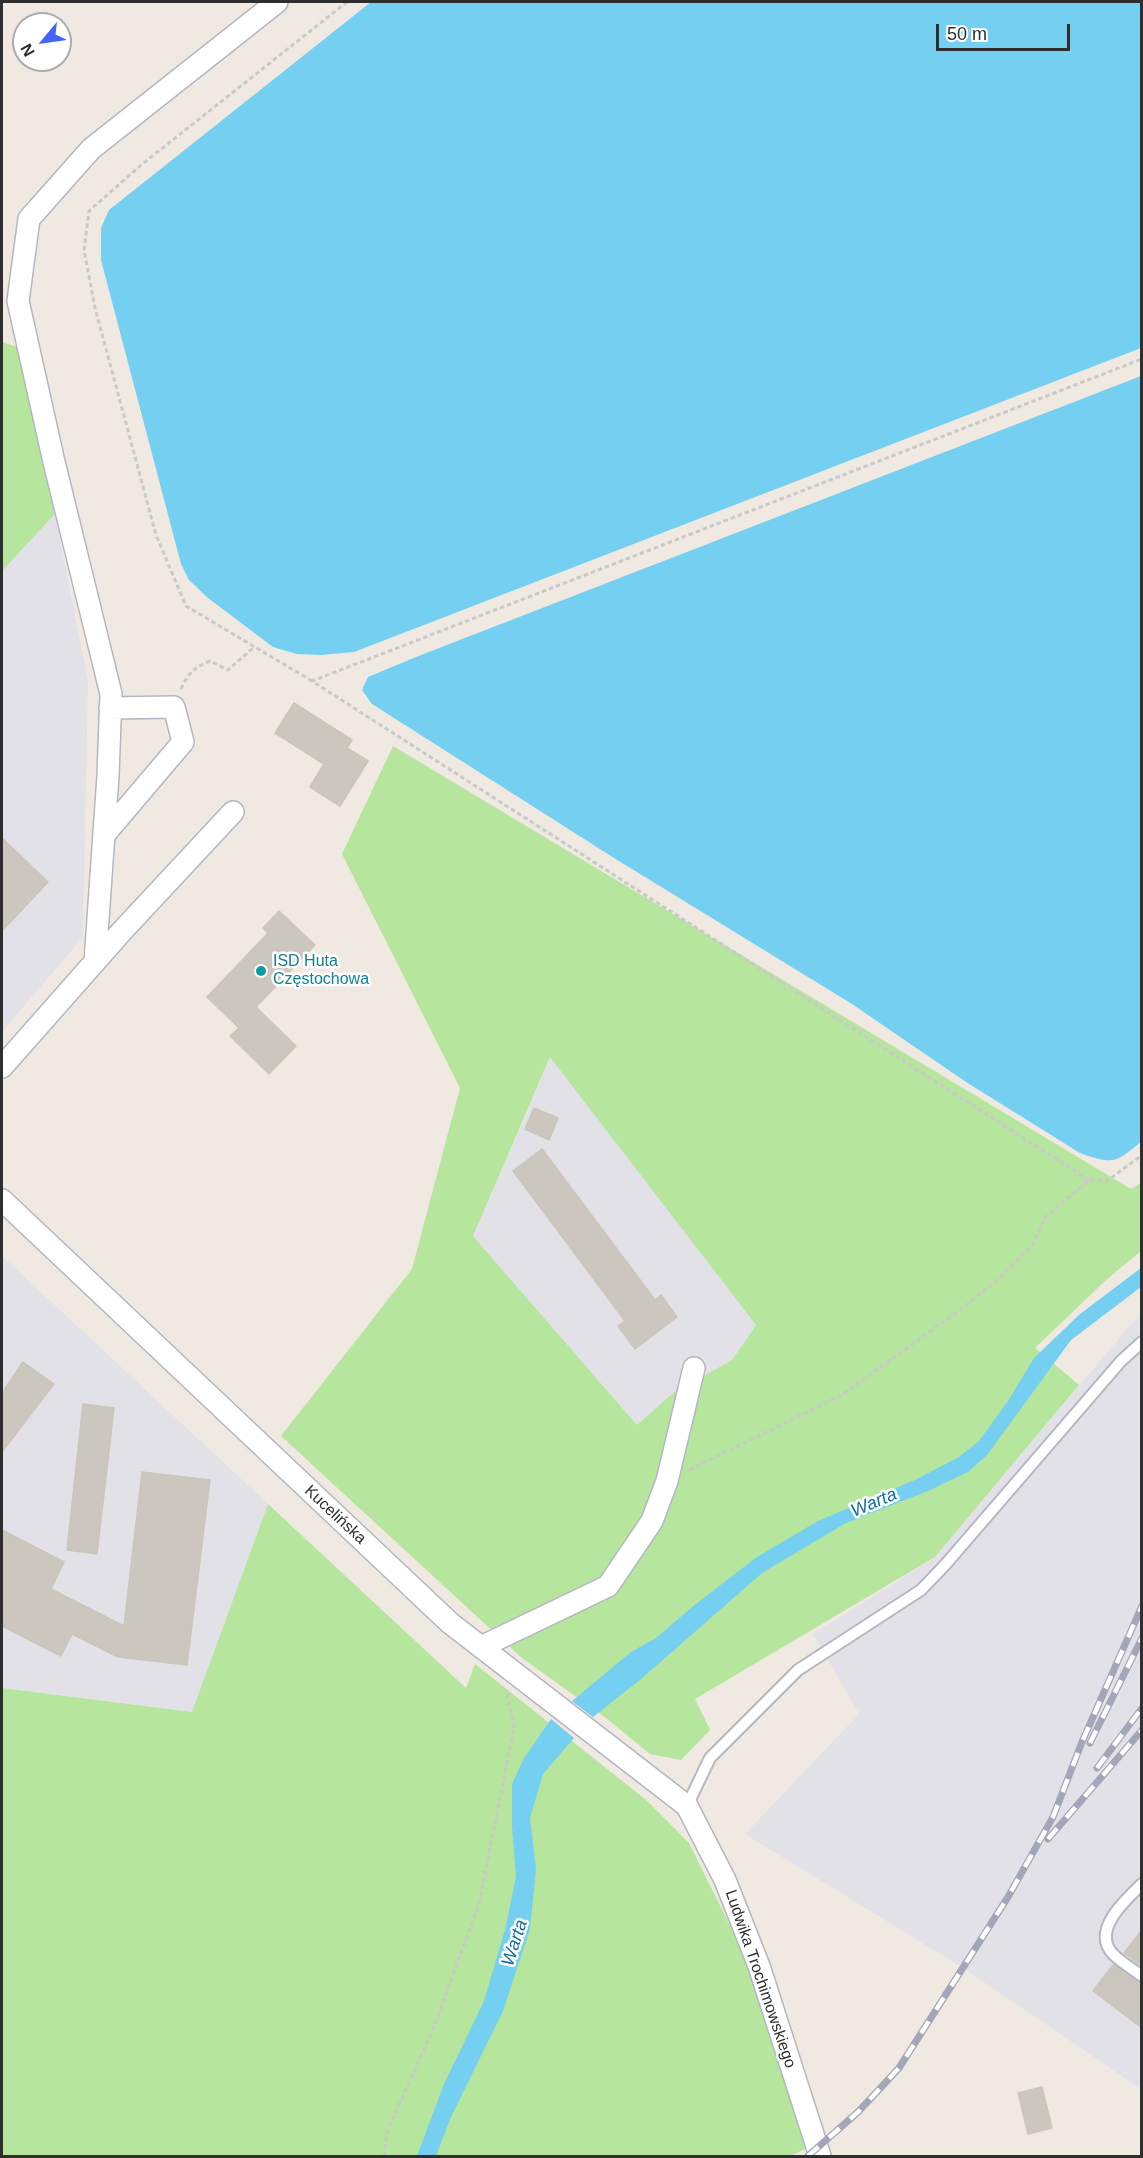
<!DOCTYPE html>
<meta charset="utf-8">
<style>
body{margin:0}
#map{position:relative;width:1143px;height:2158px;overflow:hidden;background:#efe9e1;font-family:Helvetica,sans-serif}
canvas{display:block}
.frame{position:absolute;inset:0;border:3px solid #2e2e2e;pointer-events:none}
.north{position:absolute;left:12px;top:12px;width:60px;height:60px;box-sizing:border-box;background:#fff;border:2px solid #ababab;border-radius:50%;rotate:241deg;font-size:16px;font-weight:700;line-height:24px;text-align:center;color:#2e2e2e}
.north::after{content:'';display:block;margin:auto;width:21px;height:27px;background:#4264fb;clip-path:polygon(50% 0,100% 100%,50% 72%,0 100%)}
.scale{position:absolute;left:936px;top:24px;width:134px;height:27px;box-sizing:border-box;border:3px solid #2e2e2e;border-top:0;padding-left:8px;font-size:18px;line-height:21px;white-space:nowrap;color:#2e2e2e;-webkit-text-stroke:4px #fff;paint-order:stroke}
</style>
<div id="map">
<canvas width="1143" height="2158"></canvas>
<div class="frame"></div>
<div class="north">N</div>
<div class="scale">50 m</div>
</div>
<script>
const c = document.querySelector('canvas').getContext('2d');
c.lineJoin = 'round';
function paint(path, color) { c.fillStyle = color; c.fill(path, 'evenodd'); }
function strokePath(path, color, width, dash) { c.strokeStyle = color; c.lineWidth = width; c.lineCap = dash ? 'butt' : 'round'; c.setLineDash(dash || []); c.stroke(path); }
function write(font, color, halo, rows, align = 'center') {
  c.font = font + ' Helvetica,sans-serif'; c.lineWidth = 5; c.setLineDash([]); c.textBaseline = 'middle'; c.strokeStyle = halo; c.fillStyle = color; for (const [text, x, y, turn = 0] of rows) {
    c.save(); c.translate(x, y); c.rotate((+turn || 0) * Math.PI / 180); c.textAlign = isNaN(turn) ? turn : align; if (halo) c.strokeText(text, 0, 0); c.fillText(text, 0, 0); c.restore();
  }
}
paint(new Path2D(`
 M 55,514 L 88,680 L 83,937 L 2,1032 L 2,571 Z
 M 551,1056 L 756,1325 L 732,1360 L 673,1393 L 637,1425 L 473,1236 Z
 M 2,1256 L 268,1504 L 193,1712 L 2,1688 Z
 M 1141,1316 L 1141,2089 L 963,1968 L 745,1834 L 859,1714 L 813,1634 L 935,1557 L 1126,1330 Z`), '#e3e1e8');
paint(new Path2D(`
 M 2,342 L 17,347 L 55,514 L 2,571 Z
 M 393,746 L 1131,1189 L 1141,1183 L 1141,1251 L 1106,1280 L 1035,1348 L 1079,1385 L 935,1557 L 695,1699 L 710,1730 L 681,1760 L 650,1754 L 606,1718 L 522,1658 L 281,1436 L 412,1269 L 460,1088 L 342,854 ZM 550,1057 L 756,1325 L 732,1360 L 673,1393 L 637,1425 L 473,1236 Z
 M 268,1504 L 466,1688 L 475,1664 L 645,1799 L 689,1843 L 738,1942 L 766,2011 L 807,2148 L 790,2156 L 2,2156 L 2,1688 L 192,1712 Z`), '#b6e59e');
paint(new Path2D(`
 M 371,2 L 1141,2 L 1141,348 L 354,652 L 321,655 L 297,654 L 273,647 L 208,598 L 189,580 L 181,564 L 101,260 L 101,228 L 109,210 Z
 M 1141,376 L 1142,1141 C 1115,1163 1114,1165 1080,1153 L 966,1082 L 852,1004 L 614,858 L 372,704 L 362,690 L 368,677 L 421,655 Z
 M 1141,1268 L 1141,1287 L 1071,1340 L 987,1455 L 968,1472 L 928,1491 L 846,1523 L 762,1573 L 641,1679 L 593,1717 L 572,1701 L 631,1652 L 656,1638 L 697,1603 L 757,1557 L 818,1521 L 917,1479 L 959,1457 L 979,1441 L 1008,1401 L 1034,1358 L 1080,1314 Z
 M 551,1719 L 574,1738 L 543,1774 L 530,1818 L 536,1869 L 530,1929 L 503,2011 L 451,2117 L 436,2156 L 417,2156 L 444,2084 L 484,2001 L 506,1926 L 516,1876 L 512,1827 L 512,1784 L 524,1758 Z`), '#75cff0');
const building = new Path2D(`
 M 294,703 L 352,740 L 347,748 L 368,761 L 340,806 L 310,787 L 324,764 L 275,733 Z
 M 2,838 L 48,882 L 2,931 Z
 M 279,911 L 315,945 L 256,1007 L 296,1046 L 269,1074 L 230,1036 L 239,1028 L 207,997 L 268,933 L 263,928 Z
 M 534,1108 L 558,1118 L 549,1140 L 525,1129 Z
 M 542,1149 L 655,1300 L 661,1295 L 677,1317 L 635,1349 L 618,1326 L 625,1321 L 513,1171 Z
 M 23,1362 L 54,1384 L 2,1452 L 2,1393 Z
 M 83,1404 L 114,1408 L 97,1554 L 67,1550 Z
 M 142,1472 L 210,1480 L 187,1665 L 118,1657 L 72,1634 L 61,1656 L 2,1626 L 2,1530 L 64,1562 L 51,1589 L 124,1626 Z
 M 1142,1930 L 1142,1966 L 1124,1953 Z
 M 1115,1965 L 1142,1983 L 1142,2028 L 1093,1991 L 1112,1966 Z
 M 1042,2087 L 1052,2128 L 1028,2134 L 1018,2093 Z`);
paint(building, '#cbc7bf');
strokePath(building, '#cbc5ba', 1.5);
const service = new Path2D(`
 M 687,1806 L 710,1758 L 798,1670 L 921,1590 L 945,1565 L 1121,1361 L 1142,1342
 M 1142,1884 C 1124,1901 1090,1932 1114,1955 C 1122,1963 1133,1969 1142,1976`);
const minor = new Path2D(`
 M 104,835 L 183,742 L 174,707 L 110,708
 M 95,962 L 108,776 L 111,694 L 54,462 L 18,301 L 29,219 L 91,149 L 277,2
 M 2,1067 L 123,930 L 233,812
 M 2,1200 L 450,1623 L 687,1806 L 725,1880 L 759,1966 L 820,2156
 M 481,1647 L 608,1586 L 652,1521 L 667,1481 L 694,1368`);
strokePath(service, '#b4b7c1', 14);
strokePath(minor, '#b4b7c1', 24);
strokePath(new Path2D(`
 M 312,681 L 186,606 L 156,535 L 95,308 L 84,250 L 89,211 L 141,165 L 347,2
 M 181,689 C 188,673 195,667 210,661 L 228,670 L 254,647
 M 1089,1180 L 312,681 L 1142,359
 M 689,1470 L 840,1396 L 964,1307 L 996,1281 L 1034,1243 L 1044,1218 L 1089,1180 L 1107,1181 L 1142,1155
 M 384,2156 L 387,2132 L 433,2029 L 479,1904 L 514,1727 L 506,1690`), '#c9c9c9', 3, [4.5, 3]);
strokePath(service, '#fff', 10);
strokePath(minor, '#fff', 21);
const rail = new Path2D(`
 M 1090,1743 L 1142,1638
 M 1097,1768 L 1142,1708
 M 1048,1839 L 1142,1730
 M 808,2156 L 858,2112 L 899,2068 L 1008,1897 L 1053,1817 L 1082,1742 L 1142,1606`);
strokePath(rail, '#a3a6b8', 7);
strokePath(rail, '#fff', 4.5, [14]);
for (const [x, y, r, color] of [
 [261,971,6,"#0f9aa8"]
]) { const dot = new Path2D(); dot.arc(x, y, r, 0, 2 * Math.PI); c.fillStyle = color; c.fill(dot); strokePath(dot, '#fff', 2); }
write('16px', '#0d838f', '#fff', [
 ["ISD Huta",273,962],
 ["Częstochowa",273,980]
], 'left');
write('16px', '#2e2e2e', '#fff', [
 ["Kucelińska",335,1515,43],
 ["Ludwika Trochimowskiego",760,1979,71]
]);
write('italic 18px', '#0d6fa3', '#fff', [
 ["Warta",874,1503,-23],
 ["Warta",515,1943,-72]
]);
</script>
